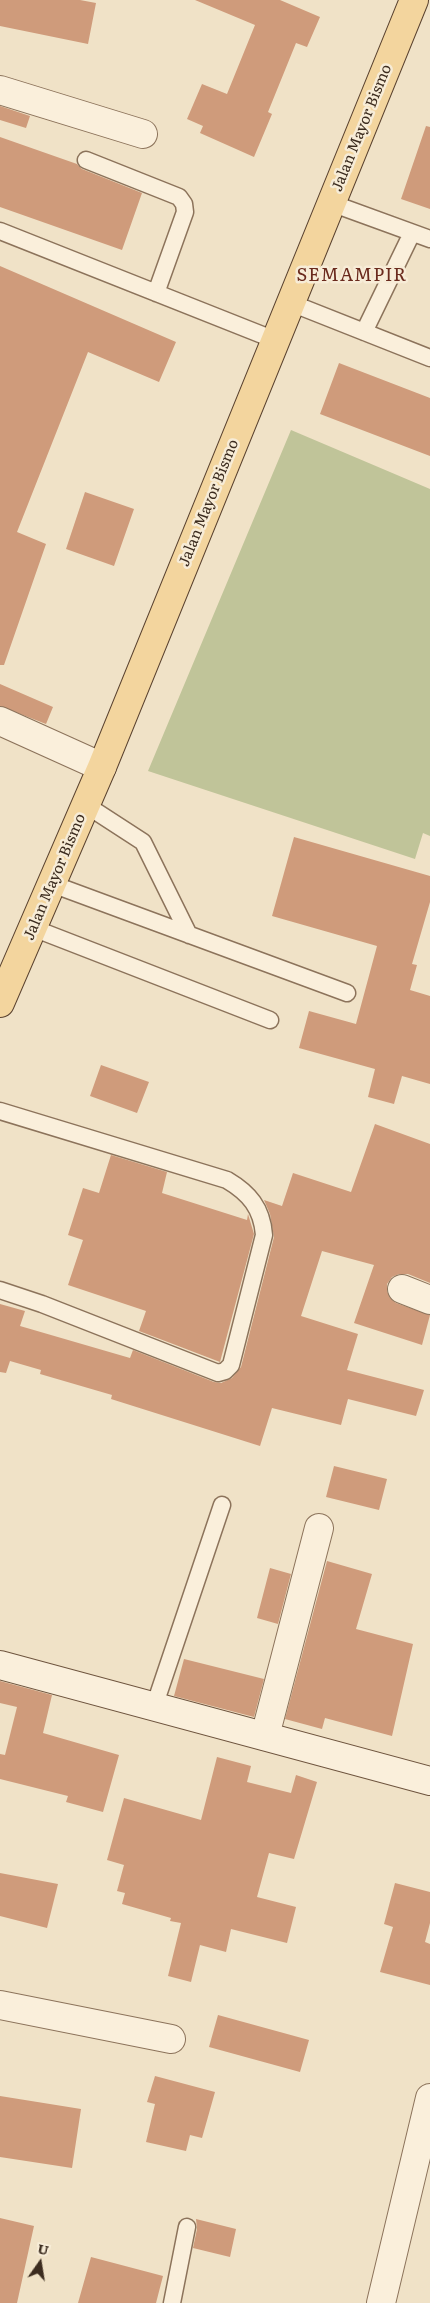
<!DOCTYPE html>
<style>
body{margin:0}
#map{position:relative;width:430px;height:2303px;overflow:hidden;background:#f0e2c7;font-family:Literata,serif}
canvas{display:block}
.north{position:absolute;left:15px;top:2238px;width:50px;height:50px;-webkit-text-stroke:4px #f7ecd7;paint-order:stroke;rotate:13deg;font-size:14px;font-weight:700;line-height:20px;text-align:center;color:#3c2c1f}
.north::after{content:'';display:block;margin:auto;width:18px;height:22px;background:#3c2c1f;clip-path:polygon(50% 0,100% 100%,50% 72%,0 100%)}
</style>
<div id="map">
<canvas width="430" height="2303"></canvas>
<div class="north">U</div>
</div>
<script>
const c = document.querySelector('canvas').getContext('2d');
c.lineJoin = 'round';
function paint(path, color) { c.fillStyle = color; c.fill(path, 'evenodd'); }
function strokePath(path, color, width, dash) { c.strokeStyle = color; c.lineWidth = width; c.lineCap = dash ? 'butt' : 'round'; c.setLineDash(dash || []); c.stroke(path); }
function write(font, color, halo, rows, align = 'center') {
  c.font = font + ' Literata,serif'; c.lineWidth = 5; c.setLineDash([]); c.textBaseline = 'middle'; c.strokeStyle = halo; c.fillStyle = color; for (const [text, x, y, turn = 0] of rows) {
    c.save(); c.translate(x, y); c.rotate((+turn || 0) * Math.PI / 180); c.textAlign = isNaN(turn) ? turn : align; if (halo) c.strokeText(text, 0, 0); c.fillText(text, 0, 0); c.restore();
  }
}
paint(new Path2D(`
 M 291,430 L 430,489 L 430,836 L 423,833 L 415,859 L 148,771 Z`), '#c0c499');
paint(new Path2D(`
 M 0,0 L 80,0 L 96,3 L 88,44 L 0,26 Z
 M 195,0 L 280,0 L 320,17 L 307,47 L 296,43 L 268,112 L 272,114 L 254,157 L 200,133 L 203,126 L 187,119 L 202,84 L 227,94 L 255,25 Z
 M 0,106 L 30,116 L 26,128 L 0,120 Z
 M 426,126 L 430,127 L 430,209 L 401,199 Z
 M 0,137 L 77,164 L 82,169 L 142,193 L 122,250 L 0,207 Z
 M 0,266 L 176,342 L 159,382 L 88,352 L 17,532 L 46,544 L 4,665 L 0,665 Z
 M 339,363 L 430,398 L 430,456 L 320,414 Z
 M 85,492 L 134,509 L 114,566 L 66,549 Z
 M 0,684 L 53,707 L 46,724 L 0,706 Z
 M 294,837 L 430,876 L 430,902 L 412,964 L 417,965 L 410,990 L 430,996 L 430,1084 L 402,1076 L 394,1104 L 368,1097 L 375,1069 L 299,1048 L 309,1011 L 356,1024 L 377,946 L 272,916 Z
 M 101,1065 L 149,1082 L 137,1113 L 90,1096 Z
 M 375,1124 L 430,1144 L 430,1283 L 408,1274 L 399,1274 L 392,1277 L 387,1284 L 387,1291 L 390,1298 L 396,1303 L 430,1315 L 422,1345 L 354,1323 L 374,1265 L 322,1251 L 301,1316 L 358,1334 L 347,1370 L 424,1390 L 416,1416 L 348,1399 L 341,1425 L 272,1408 L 260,1446 L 111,1399 L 112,1395 L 40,1374 L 41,1370 L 10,1361 L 6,1373 L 0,1372 L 0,1304 L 25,1311 L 20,1326 L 130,1358 L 133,1350 L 214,1382 L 221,1383 L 232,1378 L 241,1367 L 274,1237 L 270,1214 L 264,1200 L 282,1206 L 293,1173 L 351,1192 Z
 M 111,1155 L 167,1172 L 162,1193 L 247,1220 L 248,1214 L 254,1234 L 220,1362 L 139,1331 L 146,1311 L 68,1285 L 83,1240 L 68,1235 L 83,1188 L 99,1193 Z
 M 334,1466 L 387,1479 L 379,1510 L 326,1497 Z
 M 327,1561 L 372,1574 L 356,1629 L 413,1644 L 392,1736 L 325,1718 L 322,1729 L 285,1719 Z
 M 270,1568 L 291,1574 L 278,1624 L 257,1618 Z
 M 184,1659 L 264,1679 L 254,1717 L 174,1696 Z
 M 0,1681 L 52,1695 L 43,1733 L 119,1755 L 103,1812 L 66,1802 L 68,1796 L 0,1779 L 0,1754 L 5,1755 L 17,1707 L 0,1703 Z
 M 217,1757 L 251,1766 L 247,1782 L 291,1793 L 296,1775 L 317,1782 L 294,1859 L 269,1853 L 257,1897 L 296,1907 L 287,1943 L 231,1929 L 226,1952 L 200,1945 L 191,1982 L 168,1976 L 181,1923 L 170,1921 L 171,1918 L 122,1904 L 125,1893 L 117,1891 L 124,1865 L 107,1860 L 124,1798 L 201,1820 Z
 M 0,1873 L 58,1884 L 47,1928 L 0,1916 Z
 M 395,1883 L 430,1892 L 430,1923 L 425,1942 L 430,1944 L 430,1985 L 380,1972 L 393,1927 L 384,1924 Z
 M 218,2015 L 309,2040 L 300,2072 L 209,2047 Z
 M 155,2076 L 215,2092 L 202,2138 L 190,2135 L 186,2151 L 146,2142 L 155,2104 L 147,2102 Z
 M 0,2096 L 81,2109 L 72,2168 L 0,2157 Z
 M 0,2218 L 34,2226 L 17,2303 L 0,2303 Z
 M 196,2219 L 236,2229 L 230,2257 L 193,2248 L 197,2229 Z
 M 91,2257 L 163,2276 L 156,2303 L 78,2303 Z`), '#cf9b7b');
const lane = new Path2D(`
 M 86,160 L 179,197 L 184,204 L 185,212 L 156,293
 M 331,203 L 430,239
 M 0,231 L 275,340
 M 291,303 L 430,358
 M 364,332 L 412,233
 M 86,805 L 143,842 L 189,935
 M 52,884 L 347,993
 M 33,928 L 270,1020
 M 0,1111 L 227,1180 C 249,1193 262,1208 264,1235 L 231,1365 L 225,1371 L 218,1373 L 42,1304 L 0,1290
 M 154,1707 L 222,1505
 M 172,2303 L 187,2227`);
const street = new Path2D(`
 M 0,90 L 143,134
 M 0,721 L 102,767
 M 402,1289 L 430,1300
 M 265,1736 L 319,1528
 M 0,2005 L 171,2039
 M 381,2303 L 430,2098`);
const secondary = new Path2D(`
 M 0,1665 L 430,1781`);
const primary = new Path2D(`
 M 0,1003 L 102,767 L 414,0`);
strokePath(lane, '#8c735b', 19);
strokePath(street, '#8c735b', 30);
strokePath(secondary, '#6e543e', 30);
strokePath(primary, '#5a422f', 30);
strokePath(lane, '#faefdb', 16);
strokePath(street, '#faefdb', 28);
strokePath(secondary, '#faefdb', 28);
strokePath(primary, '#f3d59e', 28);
write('15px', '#3c2c1f', '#f7ecd7', [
 ["Jalan Mayor Bismo",362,128,-68],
 ["Jalan Mayor Bismo",209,503,-68],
 ["Jalan Mayor Bismo",55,877,-67]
]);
c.letterSpacing = '1px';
write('18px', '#6a2a1d', '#f7ecd7', [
 ["SEMAMPIR",352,276]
]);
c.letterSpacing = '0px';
</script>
